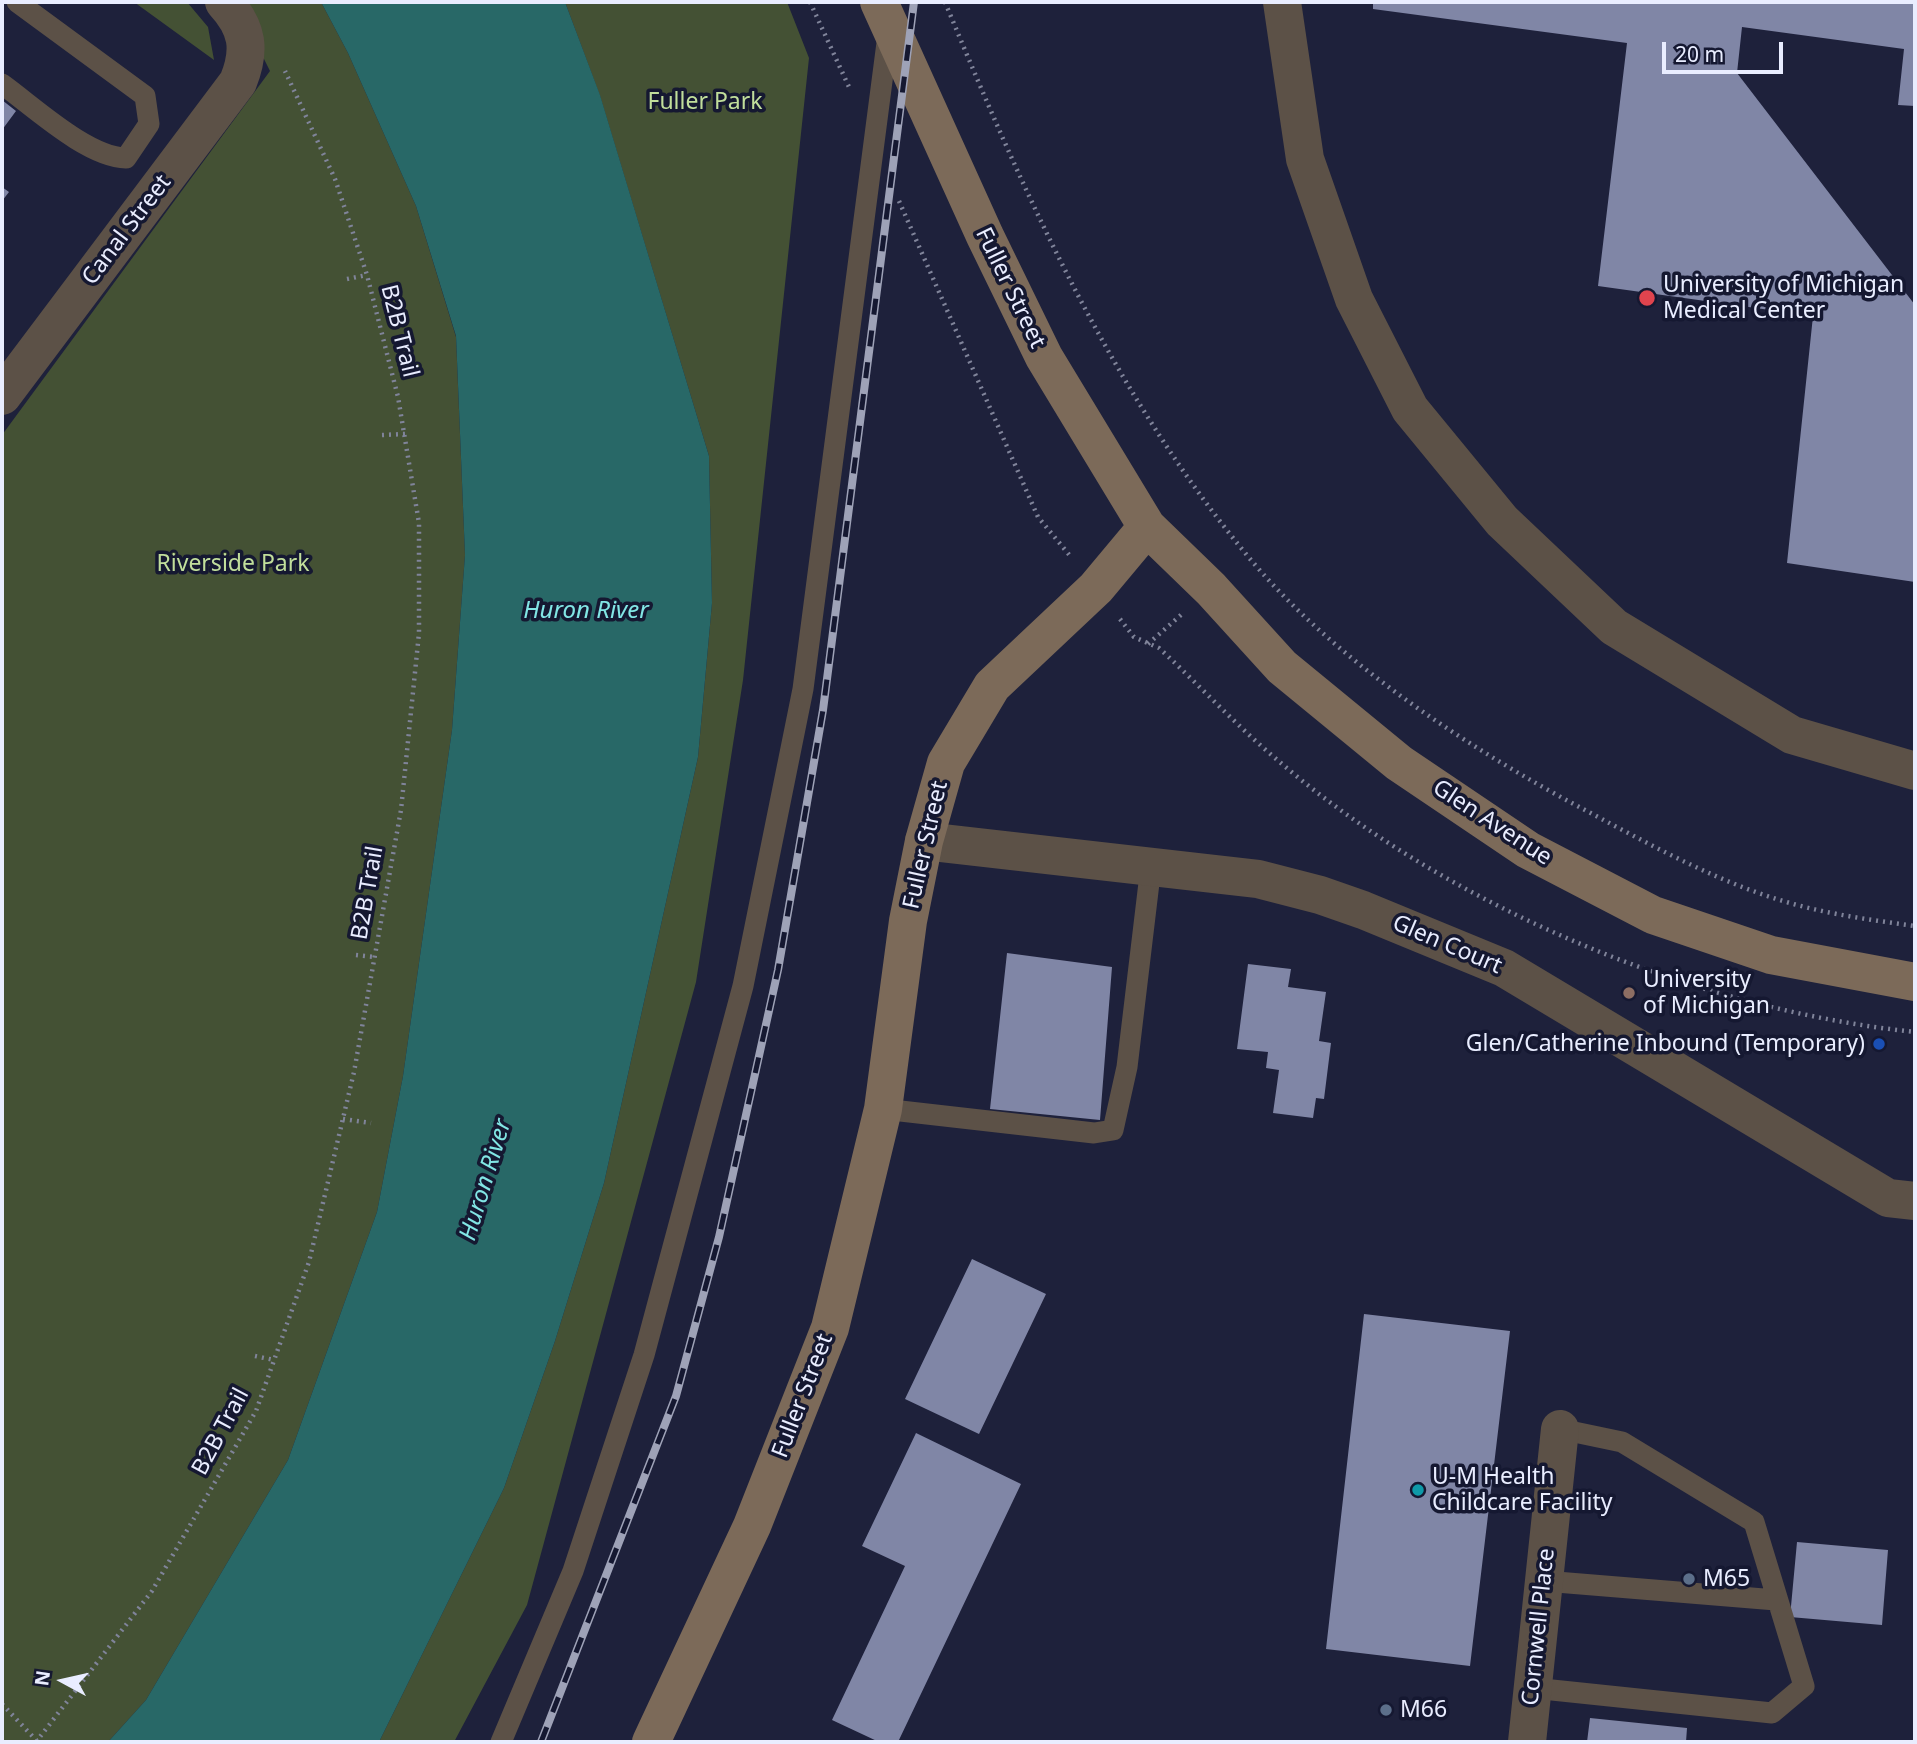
<!DOCTYPE html>
<style>
body{margin:0}
#map{position:relative;width:1917px;height:1744px;overflow:hidden;background:#1e213b;font-family:"Noto Sans",sans-serif}
canvas{display:block}
.frame{position:absolute;inset:0;border:4px solid #e9edff;pointer-events:none}
.north{position:absolute;left:28px;top:1646px;width:70px;height:70px;-webkit-text-stroke:5px #151831;paint-order:stroke;rotate:278deg;font-size:19px;font-weight:700;line-height:28px;text-align:center;color:#e9edff}
.north::after{content:'';display:block;margin:auto;width:24px;height:32px;background:#e9edff;clip-path:polygon(50% 0,100% 100%,50% 72%,0 100%)}
.scale{position:absolute;left:1662px;top:42px;width:121px;height:32px;box-sizing:border-box;border:4px solid #e9edff;border-top:0;padding-left:9px;font-size:21px;line-height:24px;white-space:nowrap;color:#e9edff;-webkit-text-stroke:5px #151831;paint-order:stroke}
</style>
<div id="map">
<canvas width="1917" height="1744"></canvas>
<div class="frame"></div>
<div class="north">N</div>
<div class="scale">20 m</div>
</div>
<script>
const c = document.querySelector('canvas').getContext('2d');
c.lineJoin = 'round';
function paint(path, color) { c.fillStyle = color; c.fill(path, 'evenodd'); }
function strokePath(path, color, width, dash) { c.strokeStyle = color; c.lineWidth = width; c.lineCap = dash ? 'butt' : 'round'; c.setLineDash(dash || []); c.stroke(path); }
function write(font, color, halo, rows, align = 'center') {
  c.font = font + ' "Noto Sans",sans-serif'; c.lineWidth = 7; c.setLineDash([]); c.textBaseline = 'middle'; c.strokeStyle = halo; c.fillStyle = color; for (const [text, x, y, turn = 0] of rows) {
    c.save(); c.translate(x, y); c.rotate((+turn || 0) * Math.PI / 180); c.textAlign = isNaN(turn) ? turn : align; if (halo) c.strokeText(text, 0, 0); c.fillText(text, 0, 0); c.restore();
  }
}
paint(new Path2D(`
 M 134,2 L 187,2 L 208,27 L 214,60 Z
 M 225,2 L 321,2 L 348,53 L 416,206 L 456,337 L 465,555 L 452,730 L 403,1076 L 377,1212 L 288,1460 L 146,1700 L 108,1742 L 2,1742 L 2,435 L 270,71 L 256,43 Z
 M 565,2 L 787,2 L 809,58 L 743,680 L 696,982 L 527,1605 L 454,1742 L 379,1742 L 504,1488 L 555,1341 L 604,1183 L 698,757 L 712,603 L 709,456 L 600,96 Z`), '#445134');
paint(new Path2D(`
 M 321,2 L 565,2 L 600,95 L 709,456 L 712,603 L 698,757 L 604,1183 L 555,1341 L 504,1488 L 379,1742 L 108,1742 L 146,1700 L 288,1460 L 377,1212 L 403,1076 L 452,730 L 465,555 L 456,336 L 416,206 L 348,53 Z`), '#286867');
paint(new Path2D(`
 M 1373,2 L 1915,2 L 1915,106 L 1898,105 L 1904,49 L 1742,27 L 1737,73 L 1915,305 L 1915,582 L 1787,563 L 1813,316 L 1598,286 L 1627,43 L 1373,9 Z
 M 2,100 L 16,111 L 2,130 Z
 M 2,187 L 9,192 L 2,201 Z
 M 1007,953 L 1112,967 L 1100,1120 L 990,1109 Z
 M 1248,964 L 1291,969 L 1288,987 L 1326,992 L 1319,1041 L 1331,1043 L 1324,1099 L 1316,1098 L 1313,1118 L 1273,1113 L 1279,1070 L 1266,1068 L 1268,1052 L 1237,1049 Z
 M 972,1259 L 1046,1294 L 979,1434 L 905,1399 Z
 M 1364,1314 L 1510,1331 L 1470,1666 L 1326,1649 Z
 M 916,1433 L 1021,1484 L 898,1742 L 879,1742 L 832,1720 L 905,1566 L 862,1546 Z
 M 1797,1542 L 1888,1550 L 1882,1625 L 1790,1617 Z
 M 1590,1718 L 1687,1728 L 1686,1742 L 1587,1742 Z`), '#8086a6');
strokePath(new Path2D(`
 M 810,2 L 849,87
 M 945,2 C 1025,196 1111,390 1246,554 C 1331,658 1466,747 1583,809 C 1647,843 1713,880 1783,901 C 1826,914 1871,920 1915,926
 M 899,201 L 1038,517 L 1071,557
 M 347,279 L 367,275
 M 382,435 L 405,434
 M 1120,619 L 1134,637 L 1159,648 C 1198,684 1234,723 1275,758 C 1444,905 1692,1009 1915,1032
 M 1148,644 L 1182,614
 M 356,955 L 375,957
 M 343,1119 L 371,1123
 M 255,1356 L 274,1360
 M 2,1704 L 37,1741
 M 36,1742 L 152,1591 L 256,1411 L 309,1262 L 354,1072 L 401,810 L 419,633 L 419,523 L 398,397 L 367,275 L 335,179 L 285,71`), '#80849a', 4.5, [2, 5]);
strokePath(new Path2D(`
 M 2,84 C 34,107 87,157 126,158 L 149,124 L 145,96 L 17,2
 M 883,1109 L 1094,1133 L 1113,1130 L 1127,1067 L 1151,866
 M 1544,1581 L 1776,1600
 M 1533,1688 L 1772,1713 L 1804,1686 L 1754,1522 L 1622,1442 L 1560,1429
 M 501,1742 L 573,1571 L 644,1355 L 743,986 L 803,689 L 888,35`), '#5c5147', 21);
strokePath(new Path2D(`
 M 1282,2 L 1305,159 L 1354,299 L 1410,409 L 1502,521 L 1614,627 L 1792,735 L 1915,771
 M 2,396 L 238,82 C 251,50 248,28 224,2
 M 924,841 L 1258,879 L 1320,895 L 1363,910 L 1504,968 L 1888,1198 L 1915,1201
 M 1527,1742 L 1560,1429`), '#5c5147', 38);
strokePath(new Path2D(`
 M 879,2 L 985,236 L 1044,357 L 1147,527 L 1211,589 L 1282,667 L 1399,763 L 1528,850 L 1653,915 L 1771,955 L 1915,982
 M 651,1742 L 752,1526 L 830,1328 L 883,1109 L 908,921 L 924,841 L 946,763 L 992,686 L 1096,588 L 1147,527`), '#7c6a59', 38);
const rail = new Path2D(`
 M 541,1742 L 676,1396 L 719,1237 L 778,970 L 823,710 L 914,2`);
strokePath(rail, '#9ea2b7', 8);
strokePath(rail, '#151831', 5, [16]);
for (const [x, y, r, color] of [
 [1647,298,9,"#e0444e"],
 [1629,993,7,"#8d6e63"],
 [1879,1044,7,"#1a4fb4"],
 [1418,1490,7,"#0f9aa8"],
 [1689,1579,7,"#5c6f8a"],
 [1386,1710,7,"#5c6f8a"]
]) { const dot = new Path2D(); dot.arc(x, y, r, 0, 2 * Math.PI); c.fillStyle = color; c.fill(dot); strokePath(dot, '#151831', 2.5); }
write('23px', '#c1de9b', '#151831', [
 ["Fuller Park",705,102],
 ["Riverside Park",233,564]
]);
write('23px', '#e9edff', '#151831', [
 ["Canal Street",127,230,-53],
 ["Fuller Street",1010,288,64],
 ["B2B Trail",399,331,76],
 ["Glen Avenue",1492,823,33],
 ["Fuller Street",926,845,-77],
 ["B2B Trail",368,893,-80],
 ["Glen Court",1447,945,23],
 ["Fuller Street",803,1396,-69],
 ["B2B Trail",221,1432,-62],
 ["Cornwell Place",1539,1627,-84]
]);
write('23px', '#e9edff', '#151831', [
 ["University of Michigan",1663,285],
 ["Medical Center",1663,311],
 ["University",1643,980],
 ["of Michigan",1643,1006],
 ["Glen/Catherine Inbound (Temporary)",1865,1044,"right"],
 ["U-M Health",1432,1477],
 ["Childcare Facility",1432,1503],
 ["M65",1703,1579],
 ["M66",1400,1710]
], 'left');
write('italic 24px', '#82e6e5', '#151831', [
 ["Huron River",586,611],
 ["Huron River",486,1180,-73]
]);
</script>
